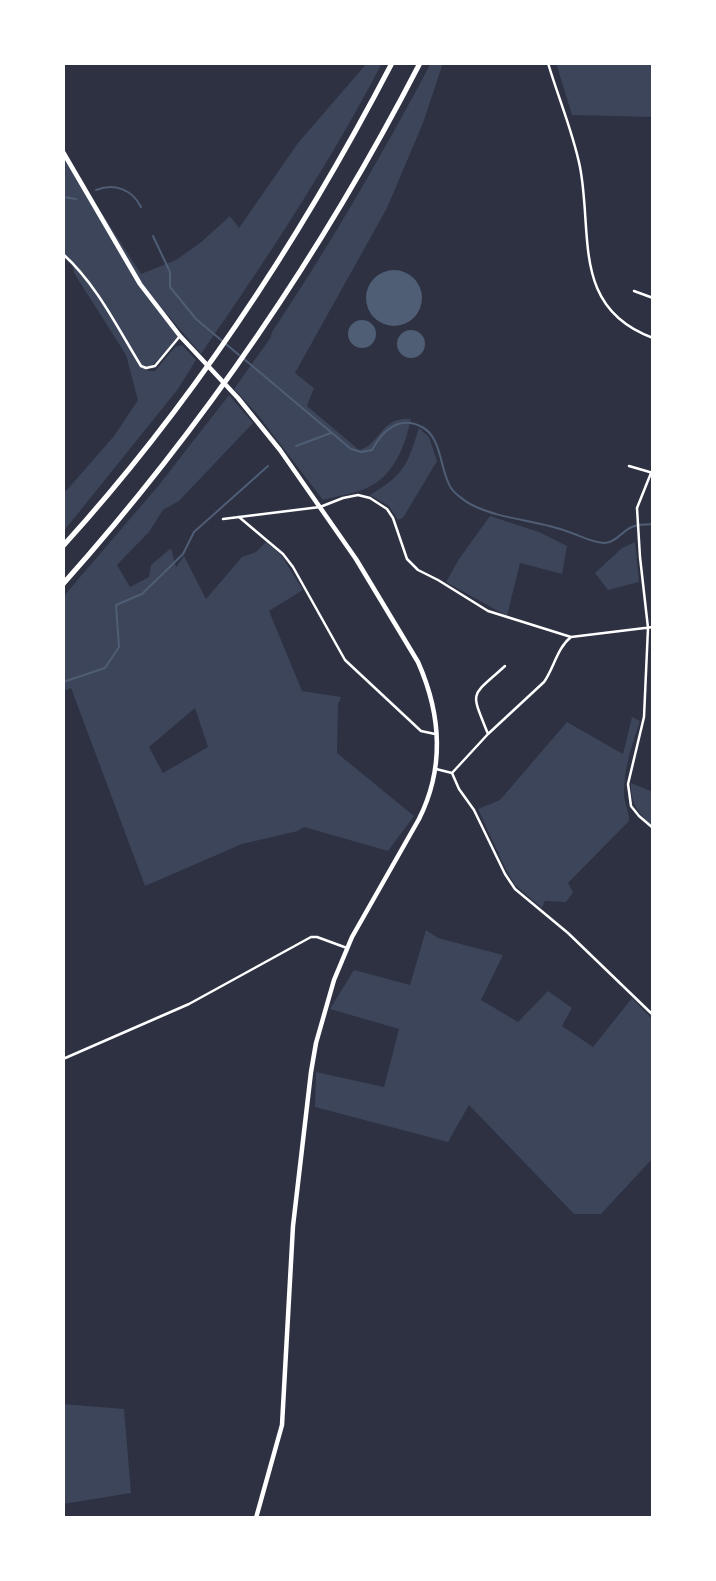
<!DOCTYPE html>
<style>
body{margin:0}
#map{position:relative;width:716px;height:1581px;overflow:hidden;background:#2d3142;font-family:Jost,sans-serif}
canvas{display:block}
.frame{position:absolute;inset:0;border:65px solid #fff;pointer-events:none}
</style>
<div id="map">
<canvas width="716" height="1581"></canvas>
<div class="frame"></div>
</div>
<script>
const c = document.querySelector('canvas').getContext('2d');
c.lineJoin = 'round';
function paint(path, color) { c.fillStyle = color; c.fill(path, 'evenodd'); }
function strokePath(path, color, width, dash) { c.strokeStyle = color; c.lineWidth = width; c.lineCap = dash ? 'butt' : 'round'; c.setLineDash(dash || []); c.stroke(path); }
paint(new Path2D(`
 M 367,63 L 382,63 C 329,165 266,260 201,354 L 165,312 L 180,336 L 147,371 L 155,371 L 175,347 L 182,345 L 196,360 L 178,389 L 63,532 L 63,488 L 66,491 L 114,436 L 138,400 L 126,355 L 74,273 L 73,266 L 63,257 L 63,153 L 141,274 L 176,260 L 200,243 L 230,216 L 239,228 L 298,143 Z
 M 431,63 L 443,63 L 423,123 L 387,208 L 295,373 L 314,388 L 307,406 L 359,450 C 381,445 380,416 411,419 C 405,446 394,476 367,488 C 354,494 337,496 323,500 L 258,415 L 234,389 L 271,337 L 272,332 C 330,245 382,155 431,63 Z
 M 556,63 L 653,63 L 653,117 L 572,115 Z
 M 229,395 L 253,423 L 179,501 L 163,510 L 149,532 L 117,565 L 130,587 L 149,577 L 151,565 L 171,548 L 176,567 L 184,556 L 206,599 L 242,557 L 256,552 L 266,542 L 281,555 L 303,590 L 269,611 L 302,691 L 341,697 L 338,704 L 337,753 L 414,816 L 388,851 L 304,827 L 298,831 L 242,844 L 145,886 L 71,688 L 63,691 L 63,597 L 159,485 ZM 195,708 L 208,747 L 163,773 L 149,747 Z
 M 419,428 L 429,437 L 437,461 L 403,518 L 398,520 L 389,506 L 370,495 C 405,474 407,465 419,428 Z
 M 490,516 L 539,532 L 567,546 L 562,574 L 520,563 L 507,616 L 446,582 L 459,559 Z
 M 635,542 L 639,582 L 608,590 L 595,573 L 622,548 Z
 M 632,717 L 640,721 C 632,744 624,768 624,793 C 624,802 629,811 629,821 L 568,883 L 573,892 L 566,902 L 545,901 L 542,908 L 515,885 L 507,872 L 478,809 L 500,800 L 567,722 L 623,754 Z
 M 631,783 L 653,792 L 653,826 C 638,813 630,803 631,783 Z
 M 426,930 L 438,938 L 503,955 L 481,1000 L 518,1022 L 548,991 L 572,1008 L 562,1026 L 593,1047 L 632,998 L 653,1020 L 653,1158 L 601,1214 L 574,1214 L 469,1105 L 448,1142 L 315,1107 L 316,1072 L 384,1087 L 399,1029 L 330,1009 L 354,970 L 410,985 Z
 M 63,1404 L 124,1409 L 131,1493 L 63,1504 Z`), '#3c4559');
paint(new Path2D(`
 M366 298a28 28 0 1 1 56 0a28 28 0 1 1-56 0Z
 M348 334a14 14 0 1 1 28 0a14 14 0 1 1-28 0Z
 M397 344a14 14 0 1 1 28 0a14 14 0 1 1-28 0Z`), '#4f5d75');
strokePath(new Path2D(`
 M 96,190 C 114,183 132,189 141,207
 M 63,197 L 76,199
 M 153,236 L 170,272 L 170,287 L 196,319 L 239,355
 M 244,359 L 351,449 L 361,452 L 372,450 C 382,431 399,415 422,427 C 442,437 440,471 451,488 C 455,494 466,502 472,505 C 502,520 538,520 569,532 C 581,536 592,543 605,543 C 617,542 622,531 632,527 C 638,524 647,525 653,524
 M 296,446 L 331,433
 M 63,682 L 105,668 L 119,647 L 116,605 L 142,594 L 183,554 L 194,532 L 268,466`), '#4f5d75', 2);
strokePath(new Path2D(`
 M 548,63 C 558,97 573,132 580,167 C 593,234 571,308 653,338
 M 63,254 C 97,285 117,327 141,366 L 146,368 L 155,366 L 180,336
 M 634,291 L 653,298
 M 629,466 L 653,473
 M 651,473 L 637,508 L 640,557 L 648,628 L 644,717 L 628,784 L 631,806 L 639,816 L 653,828
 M 239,517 L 283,554 L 293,567 L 345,660 L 421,731 L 435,734
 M 223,519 L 320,507 L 343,498 L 358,495 L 370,498 L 387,509 L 393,518 L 407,559 L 418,570 L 438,580 L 488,611 L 571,637
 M 488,734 C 470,689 470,698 505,666
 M 436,769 L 452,773
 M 452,773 L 459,789 L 474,810 L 505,874 L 515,889 L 568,933 L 653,1015
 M 452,773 L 488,734 L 544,682 C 554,668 557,648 571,637 L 653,627
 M 63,1059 L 189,1004 L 311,937 L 317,937 L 347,948`), '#fff', 2.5);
strokePath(new Path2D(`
 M 63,152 L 140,284 L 180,336 L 238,398 L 280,450 L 356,559 L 418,662 C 441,714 445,767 419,819 L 352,937 L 334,980 L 316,1043 L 311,1072 L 293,1226 L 282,1425 L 256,1518`), '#fff', 4.5);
strokePath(new Path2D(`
 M 63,546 C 193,403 303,234 392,63
 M 63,584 C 204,426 323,251 420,63`), '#fff', 5);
</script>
